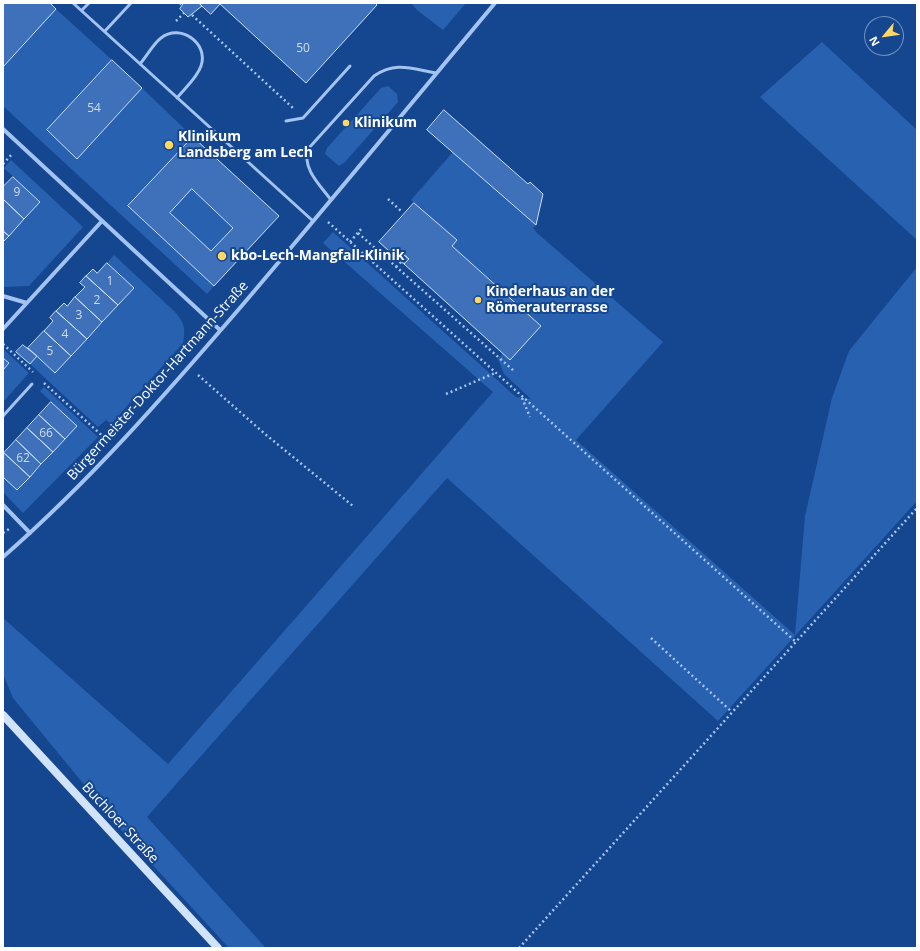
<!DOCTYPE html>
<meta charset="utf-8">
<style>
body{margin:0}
#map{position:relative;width:920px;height:951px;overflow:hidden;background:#154791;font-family:"Open Sans",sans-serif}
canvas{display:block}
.frame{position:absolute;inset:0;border:4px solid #fff;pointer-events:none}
.north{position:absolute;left:864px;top:16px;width:40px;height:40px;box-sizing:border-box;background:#154791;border:1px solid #7391bd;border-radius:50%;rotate:241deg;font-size:11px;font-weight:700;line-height:16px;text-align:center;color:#fff}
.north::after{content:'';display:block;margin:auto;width:14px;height:18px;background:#ffd763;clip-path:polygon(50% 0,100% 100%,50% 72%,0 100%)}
</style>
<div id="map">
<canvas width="920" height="951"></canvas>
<div class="frame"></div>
<div class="north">N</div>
</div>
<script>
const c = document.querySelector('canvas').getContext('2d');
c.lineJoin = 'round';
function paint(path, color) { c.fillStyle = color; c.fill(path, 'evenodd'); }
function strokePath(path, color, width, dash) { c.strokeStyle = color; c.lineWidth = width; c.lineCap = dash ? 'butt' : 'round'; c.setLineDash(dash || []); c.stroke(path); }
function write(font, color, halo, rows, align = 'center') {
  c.font = font + ' "Open Sans",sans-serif'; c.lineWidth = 4; c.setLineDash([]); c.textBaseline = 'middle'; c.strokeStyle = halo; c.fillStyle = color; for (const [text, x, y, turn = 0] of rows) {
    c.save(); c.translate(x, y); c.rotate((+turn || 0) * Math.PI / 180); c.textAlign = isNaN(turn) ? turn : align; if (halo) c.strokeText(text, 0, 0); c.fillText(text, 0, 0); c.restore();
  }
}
paint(new Path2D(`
 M 411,3 L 466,3 L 443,30 L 417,10 Z
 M 56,9 L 112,60 L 47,131 L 77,158 L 142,88 L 193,137 L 129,206 L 214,286 L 207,294 L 3,106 L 3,67 Z
 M 822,42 L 917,130 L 917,240 L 760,97 Z
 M 388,86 L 397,94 L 398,102 L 345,162 L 339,166 L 325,154 L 327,148 L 381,88 Z
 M 453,152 L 536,225 L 533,228 L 537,233 L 663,342 L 576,440 L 795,635 L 805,516 L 832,398 L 849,351 L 917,267 L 917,501 L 718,721 L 447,478 L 147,817 L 266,948 L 229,948 L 127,837 L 13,698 L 3,674 L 3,618 L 168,764 L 493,392 L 323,243 L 333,232 L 516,397 L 531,399 L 504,374 L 498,359 L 503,353 L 540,325 L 452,246 L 456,240 L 411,200 Z
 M 11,160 L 83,227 L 29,286 L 3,287 L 3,242 L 40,202 L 4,168 Z
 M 192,189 L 233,228 L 211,251 L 170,213 Z
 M 114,255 L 175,312 C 184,322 186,329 183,343 L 111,424 L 106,420 L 98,427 L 30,364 L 37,356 L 55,373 L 133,288 L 107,263 Z
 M 3,349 L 29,373 L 3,402 Z
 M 44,387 L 98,437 L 23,513 L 3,492 L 3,481 L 5,479 L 18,490 L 77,426 L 40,391 Z`), '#2861b0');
const building = new Path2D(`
 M 5,3 L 50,3 L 56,9 L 3,67 L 3,6 Z
 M 184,3 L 199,3 L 202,6 L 188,17 L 180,9 Z
 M 199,3 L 375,3 L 377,5 L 306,83 L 220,4 L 211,14 Z
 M 112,60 L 142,88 L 77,159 L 47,130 Z
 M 444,110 L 528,184 L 530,182 L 543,194 L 536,225 L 427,130 Z
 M 193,137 L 279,216 L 214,286 L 128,206 ZM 192,189 L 233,228 L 211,251 L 170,213 Z
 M 13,177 L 40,202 L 24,219 L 3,199 L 3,187 Z
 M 3,199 L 24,219 L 9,236 L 3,231 Z
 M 414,203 L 457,240 L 452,246 L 541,326 L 510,360 L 404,264 L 409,259 L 403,254 L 399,260 L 379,242 Z
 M 3,231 L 9,236 L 3,242 Z
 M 403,254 L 409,259 L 404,264 L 399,260 Z
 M 107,263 L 134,288 L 118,305 L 86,276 L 93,269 L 97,273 Z
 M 86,276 L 118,305 L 102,322 L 75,297 L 85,287 L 80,283 Z
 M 75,297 L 102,322 L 87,339 L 56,311 L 64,303 L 67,306 Z
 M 56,311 L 87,339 L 71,356 L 44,331 L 53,321 L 50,318 Z
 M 44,331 L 71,356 L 55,373 L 28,348 Z
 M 23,345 L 37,356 L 30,364 L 16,352 Z
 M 3,358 L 9,363 L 3,370 Z
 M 51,402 L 77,426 L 65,439 L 39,415 Z
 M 39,415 L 65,439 L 53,452 L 27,428 Z
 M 27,428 L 53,452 L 41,464 L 16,440 Z
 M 16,440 L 41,464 L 30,477 L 4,453 Z
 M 4,453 L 30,477 L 17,490 L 3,477 Z`);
paint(building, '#3e71b9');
strokePath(building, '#cadffc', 1);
strokePath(new Path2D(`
 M 180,3 L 182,5
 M 192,15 L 293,108
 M 176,21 L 184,13
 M 3,164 L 12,154
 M 388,199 L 401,211
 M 328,222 L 514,389
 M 358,233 L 514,371
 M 350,242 L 362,228
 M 396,267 L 401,262
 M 3,344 L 33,372
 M 198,375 L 265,434 L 353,506
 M 44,383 L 107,440
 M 514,389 L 796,642
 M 446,394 L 495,373
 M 522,398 L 530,417
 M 3,533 L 9,529
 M 651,638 L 732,712
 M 519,948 L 917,508`), '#a3c3f1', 2.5, [2, 3]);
strokePath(new Path2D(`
 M 73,3 L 313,221
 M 82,10 L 89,3
 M 105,31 L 131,3
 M 140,64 C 147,56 153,44 161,38 C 180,23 209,43 201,66 C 197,78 185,88 177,98
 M 286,121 L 303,118 L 350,66
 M 331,200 C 320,185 302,169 308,149 L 374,76 C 396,61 412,69 436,73
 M 3,416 L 32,384`), '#a3c3f1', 3);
strokePath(new Path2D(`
 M 3,129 L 220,330
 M 3,296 L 27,303
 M 3,329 L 102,221
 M 3,505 L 30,533
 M 3,557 C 89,482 165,395 239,309 C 325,208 410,105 495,3`), '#a3c3f1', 4);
strokePath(new Path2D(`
 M 3,715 L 218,948`), '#d1e2fb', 8);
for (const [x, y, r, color] of [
 [346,123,4,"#ffd763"],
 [169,145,5,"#ffd763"],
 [222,256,5,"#ffd763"],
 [478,300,4,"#ffd763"]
]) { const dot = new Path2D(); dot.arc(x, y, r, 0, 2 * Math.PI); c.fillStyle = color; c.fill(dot); strokePath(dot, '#154791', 1.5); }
write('12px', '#cfdcee', null, [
 ["50",303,49],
 ["54",94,109],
 ["9",17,193],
 ["1",110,282],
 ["2",97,301],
 ["3",79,316],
 ["4",65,335],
 ["5",50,352],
 ["66",46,434],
 ["62",23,459]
]);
write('bold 14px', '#fff', '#154791', [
 ["Klinikum",354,123],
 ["Klinikum",178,137],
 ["Landsberg am Lech",178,153],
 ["kbo-Lech-Mangfall-Klinik",231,256],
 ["Kinderhaus an der",486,292],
 ["Römerauterrasse",486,308]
], 'left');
write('14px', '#fff', '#154791', [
 ["Bürgermeister-Doktor-Hartmann-Straße",158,381,-48],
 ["Buchloer Straße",120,823,47]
]);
</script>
